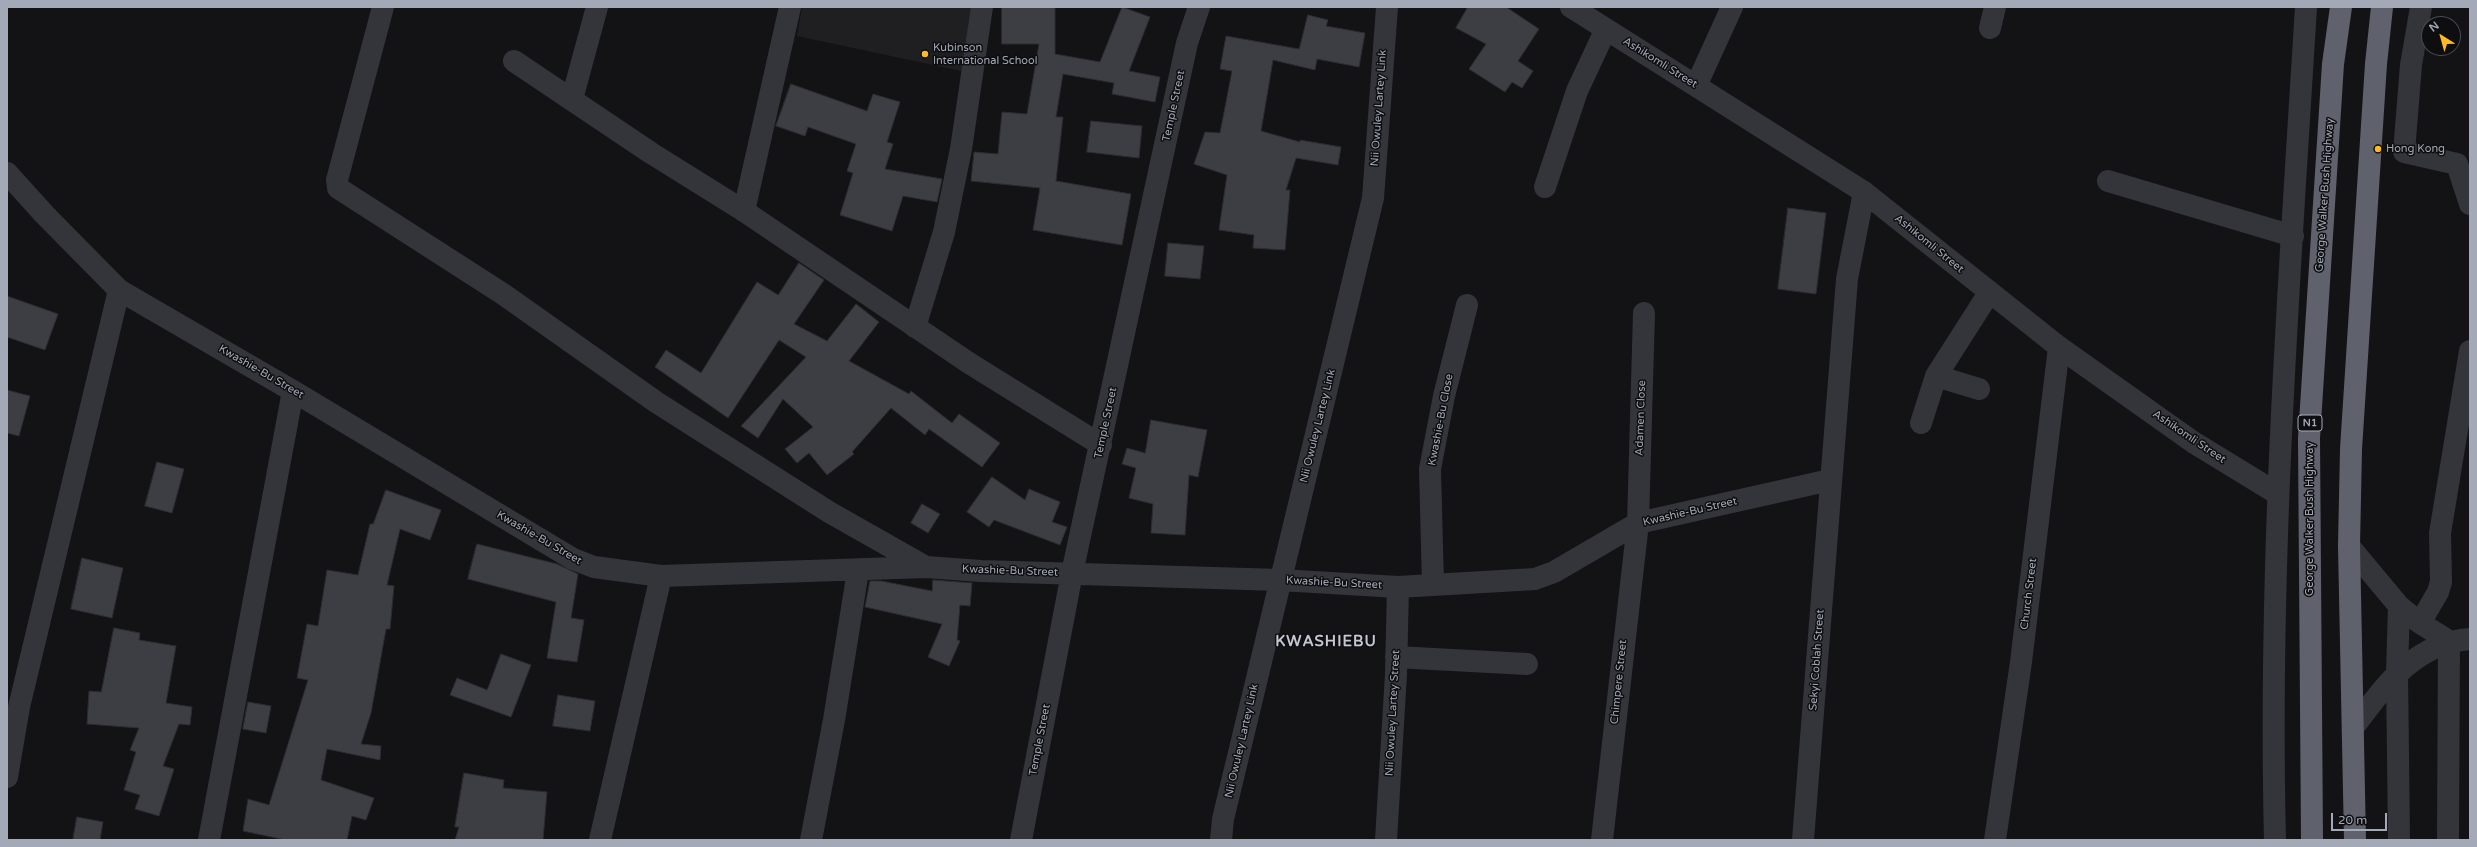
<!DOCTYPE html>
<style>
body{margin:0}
#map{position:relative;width:2477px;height:847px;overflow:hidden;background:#131315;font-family:"Varela Round",sans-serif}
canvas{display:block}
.frame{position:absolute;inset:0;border:8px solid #a3a9b7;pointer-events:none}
.north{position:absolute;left:2421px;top:16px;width:40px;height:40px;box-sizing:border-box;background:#0e0e10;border:1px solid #4a4c53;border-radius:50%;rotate:323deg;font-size:11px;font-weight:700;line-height:16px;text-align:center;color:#a3a9b7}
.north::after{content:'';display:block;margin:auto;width:14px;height:18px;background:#ffba21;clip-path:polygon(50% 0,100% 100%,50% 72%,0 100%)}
.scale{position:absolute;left:2331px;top:813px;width:56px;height:18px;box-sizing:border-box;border:2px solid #a3a9b7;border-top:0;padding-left:5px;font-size:12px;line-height:14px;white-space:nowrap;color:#a3a9b7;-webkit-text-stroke:3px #0e0e10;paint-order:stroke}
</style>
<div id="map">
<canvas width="2477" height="847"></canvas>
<div class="frame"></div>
<div class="north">N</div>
<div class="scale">20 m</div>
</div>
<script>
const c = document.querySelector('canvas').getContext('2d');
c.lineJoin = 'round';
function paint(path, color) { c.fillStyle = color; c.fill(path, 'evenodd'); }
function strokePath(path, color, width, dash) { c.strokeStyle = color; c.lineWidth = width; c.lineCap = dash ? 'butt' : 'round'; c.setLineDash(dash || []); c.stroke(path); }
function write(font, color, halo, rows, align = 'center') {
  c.font = font + ' "Varela Round",sans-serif'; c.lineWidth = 3; c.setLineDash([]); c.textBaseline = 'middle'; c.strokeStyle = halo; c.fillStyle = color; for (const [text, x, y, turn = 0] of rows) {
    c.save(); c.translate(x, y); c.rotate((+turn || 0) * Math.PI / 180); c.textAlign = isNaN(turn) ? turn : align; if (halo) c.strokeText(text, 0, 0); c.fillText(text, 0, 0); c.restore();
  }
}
paint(new Path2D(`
 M 802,7 L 974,7 L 966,72 L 797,36 Z`), '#1f1f22');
const building = new Path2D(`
 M 1002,7 L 1055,7 L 1055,54 L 1100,62 L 1122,7 L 1150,17 L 1129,71 L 1160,77 L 1155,102 L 1112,94 L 1114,83 L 1063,74 L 1056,117 L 1063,117 L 1056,181 L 1131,194 L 1122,245 L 1033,230 L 1040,188 L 971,181 L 974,152 L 998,154 L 1002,112 L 1027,114 L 1039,44 L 1002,44 Z
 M 1468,7 L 1506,7 L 1539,29 L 1518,61 L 1533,71 L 1522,88 L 1512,82 L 1505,92 L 1469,69 L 1486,44 L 1456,28 Z
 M 1308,15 L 1328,20 L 1326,26 L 1365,33 L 1359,67 L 1317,59 L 1315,70 L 1273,60 L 1261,131 L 1300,142 L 1300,140 L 1341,147 L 1338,165 L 1296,158 L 1286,190 L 1290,190 L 1285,250 L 1253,248 L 1254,235 L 1219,230 L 1227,175 L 1194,164 L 1205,132 L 1220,133 L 1232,71 L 1220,69 L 1226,36 L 1299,49 Z
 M 791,84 L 867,111 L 873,94 L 900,102 L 887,142 L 893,144 L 885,169 L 942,179 L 937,202 L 903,196 L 892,231 L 840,215 L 853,173 L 847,171 L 856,144 L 808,127 L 805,136 L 776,126 Z
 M 1091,121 L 1142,126 L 1139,158 L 1087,152 Z
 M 1788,208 L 1826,213 L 1816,294 L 1778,289 Z
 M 1168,243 L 1204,246 L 1200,279 L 1165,276 Z
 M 799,263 L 824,280 L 794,324 L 827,341 L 856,304 L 879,322 L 849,361 L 909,394 L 911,391 L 952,423 L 959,414 L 1000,443 L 982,467 L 929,429 L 925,435 L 891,408 L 852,452 L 854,454 L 827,475 L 809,453 L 797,463 L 785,449 L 813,427 L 783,399 L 758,438 L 741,426 L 806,357 L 779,340 L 728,418 L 655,367 L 666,350 L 701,373 L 757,282 L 778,295 Z
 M 7,296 L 58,314 L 45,350 L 7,337 Z
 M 7,390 L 30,396 L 19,436 L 7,433 Z
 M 1151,420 L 1207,430 L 1198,477 L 1189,475 L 1185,535 L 1151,533 L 1153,504 L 1129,498 L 1136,468 L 1122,464 L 1127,448 L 1145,453 Z
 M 157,462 L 184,469 L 172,513 L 145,506 Z
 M 992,477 L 1025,500 L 1029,489 L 1060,502 L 1052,522 L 1067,527 L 1060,545 L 994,520 L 989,527 L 967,512 Z
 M 386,490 L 441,510 L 430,540 L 400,529 L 387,585 L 394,586 L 390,629 L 386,629 L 371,713 L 361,744 L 381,746 L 380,760 L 327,749 L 321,780 L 374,798 L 366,820 L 352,816 L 347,840 L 286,840 L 243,831 L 248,799 L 269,805 L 308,680 L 297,678 L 307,624 L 318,626 L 327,570 L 358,575 L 370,524 L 373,524 Z
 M 922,504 L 940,514 L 928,533 L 911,523 Z
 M 477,544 L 557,564 L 578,574 L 571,618 L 584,620 L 577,662 L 547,658 L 556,602 L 468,579 Z
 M 82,558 L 123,568 L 112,618 L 71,609 Z
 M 933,580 L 972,583 L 970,606 L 960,605 L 957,640 L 960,641 L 949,666 L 928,657 L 942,624 L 865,607 L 870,581 L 881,581 L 932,591 Z
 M 114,628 L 140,633 L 139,640 L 176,646 L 166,703 L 192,707 L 190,725 L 179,724 L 163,766 L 174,769 L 159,816 L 135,809 L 140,795 L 124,790 L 136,752 L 130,750 L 139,728 L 87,724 L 89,691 L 101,692 Z
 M 501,654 L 531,665 L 511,717 L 450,695 L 457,678 L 487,690 Z
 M 558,695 L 595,701 L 590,731 L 553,726 Z
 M 248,702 L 271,706 L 266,733 L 243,729 Z
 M 464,773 L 504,780 L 503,788 L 547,792 L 543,840 L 455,840 L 459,827 L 455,827 Z
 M 77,817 L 103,822 L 100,840 L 73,840 Z`);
paint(building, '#3c3e43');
strokePath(building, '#2d2d31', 1);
strokePath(new Path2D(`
 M 383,7 L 337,180 L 338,188 L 503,294 L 656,402 L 829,512 L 926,567
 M 1571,7 L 1864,192 L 2059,347 L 2193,442 L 2278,494
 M 2421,7 L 2411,65 L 2404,152 L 2457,164 L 2470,204
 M 1990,28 L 1995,7
 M 514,61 L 651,153 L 744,211 L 969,363 L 1101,445
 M 1696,86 L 1732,7
 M 572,99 L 597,7
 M 7,173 L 45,215 L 119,290 L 293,391 L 573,559 L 594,567 L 661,576 L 926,567 L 981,571 L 1280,580 L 1398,587 L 1535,579 L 1554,572 L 1638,523 L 1830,480
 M 2108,181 L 2293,236
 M 1545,187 L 1577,91 L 1606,29
 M 744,211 L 790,7
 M 915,327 L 944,232 L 961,149 L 982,7
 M 1936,376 L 1979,389
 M 1921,423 L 1936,376 L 1989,293
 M 2349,546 L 2399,606 L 2420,623 L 2449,641
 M 1433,585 L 1430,469 L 1444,396 L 1467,305
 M 2399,606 L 2397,672 L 2399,840
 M 2420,623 L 2438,592 L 2441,582 L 2440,533 L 2470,351
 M 1396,657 L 1527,664
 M 2353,728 C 2384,687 2414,643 2470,639
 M 7,777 L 19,707 L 119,290
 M 209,840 L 293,391
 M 600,840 L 661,576
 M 811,840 L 834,720 L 858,571
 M 1021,840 L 1072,573 L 1187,43 L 1199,7
 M 1221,840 L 1223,819 L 1373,198 L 1387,7
 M 1386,840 L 1396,674 L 1398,587
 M 1602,840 L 1638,523 L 1644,313
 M 1803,840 L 1847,279 L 1864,192
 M 1995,840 L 2021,662 L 2059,347
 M 2275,840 C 2268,562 2289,284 2306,7
 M 2448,840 L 2449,641`), '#34353a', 22);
strokePath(new Path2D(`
 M 2312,840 L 2309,438 L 2333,64 L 2341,7
 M 2355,840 L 2349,546 L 2351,449 L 2376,64 L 2382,7`), '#5f626c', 22);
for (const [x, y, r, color] of [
 [925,54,4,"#ffba21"],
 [2378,149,4,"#ffba21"]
]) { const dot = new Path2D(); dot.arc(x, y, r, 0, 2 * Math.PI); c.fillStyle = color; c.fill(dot); strokePath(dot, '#0e0e10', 1.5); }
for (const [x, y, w] of [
 [2310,423,24]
]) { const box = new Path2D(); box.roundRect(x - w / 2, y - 8, w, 16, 3); c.fillStyle = '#0e0e10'; c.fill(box); strokePath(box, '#a3a9b7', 1); }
write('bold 10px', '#a3a9b7', null, [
 ["N1",2310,423]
]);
write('11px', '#a3a9b7', '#0e0e10', [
 ["Kubinson",933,48],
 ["International School",933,61],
 ["Hong Kong",2386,149]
], 'left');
write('11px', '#a3a9b7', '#0e0e10', [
 ["Ashikomli Street",1660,63,32],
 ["Temple Street",1174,106,-78],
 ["Nii Owuley Lartey Link",1379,108,-86],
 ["George Walker Bush Highway",2325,195,-86],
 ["Ashikomli Street",1929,244,39],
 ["Kwashie-Bu Street",261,372,30],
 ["Adamen Close",1641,418,-88],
 ["Kwashie-Bu Close",1441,420,-79],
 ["Temple Street",1106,423,-78],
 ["Nii Owuley Lartey Link",1318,426,-76],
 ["Ashikomli Street",2189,437,34],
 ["Kwashie-Bu Street",1690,512,-13],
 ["George Walker Bush Highway",2310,519,-90],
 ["Kwashie-Bu Street",539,538,30],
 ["Kwashie-Bu Street",1010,571,2],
 ["Kwashie-Bu Street",1334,583,3],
 ["Church Street",2029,594,-83],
 ["Sekyi Coblah Street",1817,660,-86],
 ["Chimpere Street",1619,682,-84],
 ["Nii Owuley Lartey Street",1393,713,-87],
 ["Temple Street",1040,740,-79],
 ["Nii Owuley Lartey Link",1242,741,-77]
]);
c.letterSpacing = '1px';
write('bold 15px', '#c5c8d2', '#0e0e10', [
 ["KWASHIEBU",1326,642]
]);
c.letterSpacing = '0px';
</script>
